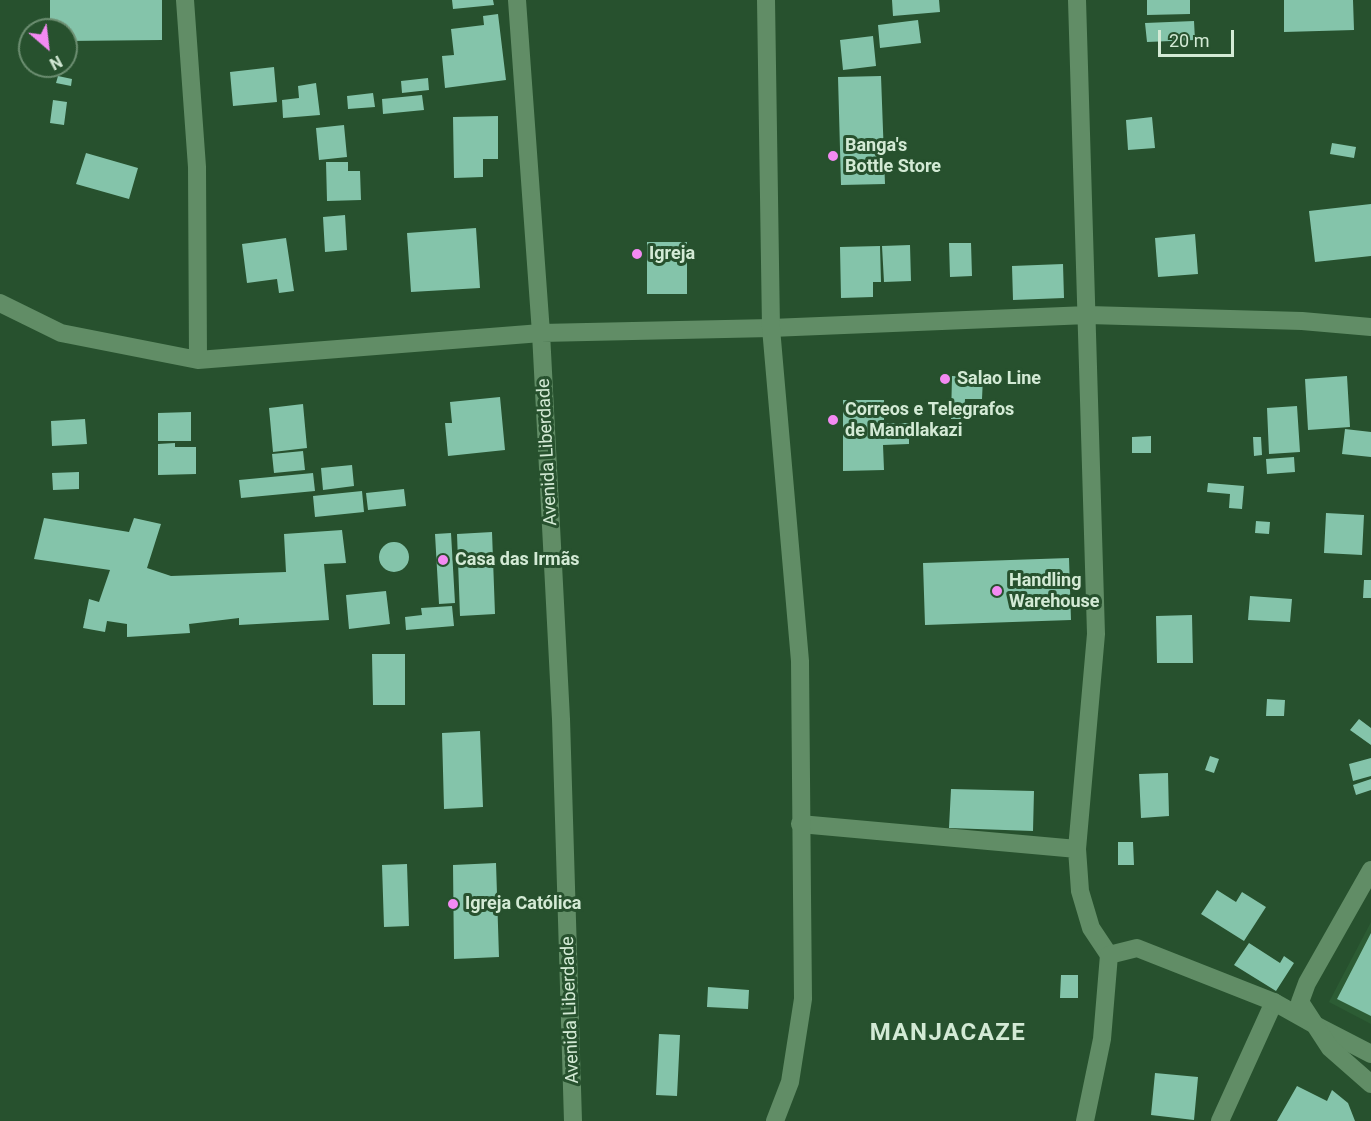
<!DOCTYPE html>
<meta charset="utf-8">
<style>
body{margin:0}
#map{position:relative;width:1371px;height:1121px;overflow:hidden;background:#27512e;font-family:Roboto,sans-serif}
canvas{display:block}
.north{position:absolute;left:18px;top:18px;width:60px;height:60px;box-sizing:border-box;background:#27512e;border:2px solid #6c8e71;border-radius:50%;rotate:152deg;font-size:16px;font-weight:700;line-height:24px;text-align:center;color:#d3ead5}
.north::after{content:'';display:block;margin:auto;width:21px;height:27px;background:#f38af2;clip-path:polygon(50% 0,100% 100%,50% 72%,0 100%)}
.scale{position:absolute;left:1158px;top:30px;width:76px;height:27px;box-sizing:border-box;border:3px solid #d3ead5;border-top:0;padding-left:8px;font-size:18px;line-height:21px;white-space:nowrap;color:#d3ead5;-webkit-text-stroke:4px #27512e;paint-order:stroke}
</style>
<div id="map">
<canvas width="1371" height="1121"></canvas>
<div class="north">N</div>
<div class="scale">20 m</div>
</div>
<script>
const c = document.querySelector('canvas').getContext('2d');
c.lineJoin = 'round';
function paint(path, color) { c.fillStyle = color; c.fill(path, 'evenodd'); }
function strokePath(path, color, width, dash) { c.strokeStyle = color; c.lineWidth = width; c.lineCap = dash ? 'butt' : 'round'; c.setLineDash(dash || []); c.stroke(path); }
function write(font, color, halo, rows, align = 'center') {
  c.font = font + ' Roboto,sans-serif'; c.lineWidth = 6; c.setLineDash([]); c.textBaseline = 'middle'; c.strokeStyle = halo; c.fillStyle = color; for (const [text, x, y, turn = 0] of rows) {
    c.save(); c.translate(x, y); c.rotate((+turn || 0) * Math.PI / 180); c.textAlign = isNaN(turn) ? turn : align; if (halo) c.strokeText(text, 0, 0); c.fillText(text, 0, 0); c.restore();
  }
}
paint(new Path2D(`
 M 1371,922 L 1371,1024 L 1329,1002 Z`), '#2c5c34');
paint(new Path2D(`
 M 50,0 L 162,0 L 162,40 L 66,41 L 66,30 L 50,30 Z
 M 452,0 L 493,0 L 494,5 L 453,9 Z
 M 892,0 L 939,0 L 940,12 L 893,16 Z
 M 1147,0 L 1190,0 L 1190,14 L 1147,15 Z
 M 1284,0 L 1353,0 L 1354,30 L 1284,32 Z
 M 498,14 L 506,80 L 445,88 L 442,56 L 454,55 L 451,29 L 484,25 L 483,16 Z
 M 918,20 L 921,43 L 880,48 L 878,25 Z
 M 1194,21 L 1195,40 L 1147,42 L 1145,23 Z
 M 873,36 L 876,66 L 843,70 L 840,40 Z
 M 274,67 L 277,102 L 233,106 L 230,72 Z
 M 58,76 L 72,79 L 71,86 L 56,83 Z
 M 881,76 L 885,184 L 841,185 L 838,77 Z
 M 428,78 L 429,90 L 402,93 L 401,81 Z
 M 316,83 L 320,115 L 283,118 L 282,100 L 299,98 L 298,86 Z
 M 373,93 L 375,107 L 348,109 L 347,96 Z
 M 422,95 L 424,110 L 383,114 L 382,99 Z
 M 53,100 L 67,102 L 64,125 L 50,123 Z
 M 498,116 L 498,159 L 483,159 L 483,177 L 454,178 L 453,117 Z
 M 1152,117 L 1155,148 L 1128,150 L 1126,120 Z
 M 344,125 L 347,157 L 319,160 L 316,128 Z
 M 1332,143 L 1356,147 L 1354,158 L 1330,154 Z
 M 86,153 L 138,168 L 129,199 L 76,184 Z
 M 326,162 L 348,162 L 348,171 L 360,171 L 361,200 L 327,201 Z
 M 1371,204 L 1371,256 L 1315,262 L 1309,211 Z
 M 345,215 L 347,250 L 325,252 L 323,217 Z
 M 476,228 L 480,288 L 411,292 L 407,233 Z
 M 1195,234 L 1198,274 L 1158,277 L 1155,238 Z
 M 286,238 L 294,291 L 279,293 L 277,279 L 247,283 L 242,244 Z
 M 647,242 L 687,242 L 687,294 L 647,294 Z
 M 949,243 L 971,243 L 972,276 L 950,277 Z
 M 910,245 L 911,281 L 884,282 L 882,246 Z
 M 880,246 L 881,282 L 873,282 L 873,297 L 841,298 L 840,247 Z
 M 1063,264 L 1064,298 L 1013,300 L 1012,266 Z
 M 952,376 L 983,377 L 982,399 L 965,399 L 964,419 L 951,419 Z
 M 1347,376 L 1350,427 L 1308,430 L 1305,379 Z
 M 500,397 L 505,450 L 448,456 L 445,423 L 452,423 L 450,402 Z
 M 843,400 L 884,400 L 884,423 L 909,423 L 909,444 L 883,445 L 884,470 L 843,471 Z
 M 303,404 L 307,448 L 273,452 L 269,408 Z
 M 1297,406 L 1300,452 L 1269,454 L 1267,408 Z
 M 191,412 L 191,441 L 158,441 L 158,413 Z
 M 85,419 L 87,444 L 52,446 L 51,421 Z
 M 1345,429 L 1371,432 L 1371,457 L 1342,454 Z
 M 1151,436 L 1151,453 L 1132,453 L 1132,437 Z
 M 1253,437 L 1261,437 L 1262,455 L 1254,456 Z
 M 175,443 L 175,447 L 196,447 L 196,474 L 158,475 L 158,444 Z
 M 303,451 L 305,470 L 274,473 L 272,454 Z
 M 1294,457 L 1295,472 L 1267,474 L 1266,459 Z
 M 352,465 L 354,486 L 323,490 L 321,468 Z
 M 79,472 L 79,489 L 53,490 L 52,473 Z
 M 313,473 L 315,491 L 241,498 L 239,480 Z
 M 1208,483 L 1244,486 L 1242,509 L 1229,508 L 1230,494 L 1207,492 Z
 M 404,489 L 406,506 L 368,510 L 366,493 Z
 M 362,491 L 364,512 L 315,517 L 313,496 Z
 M 1326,513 L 1364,515 L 1362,555 L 1324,553 Z
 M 44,518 L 129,532 L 134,518 L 161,524 L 147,568 L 171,576 L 286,572 L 284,534 L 342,530 L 346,563 L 324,564 L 329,620 L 239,625 L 239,618 L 189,624 L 190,633 L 127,637 L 127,624 L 107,621 L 105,632 L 83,628 L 89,599 L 99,602 L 110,570 L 34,559 Z
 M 1256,521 L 1270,522 L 1269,534 L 1255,533 Z
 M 492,532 L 495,614 L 460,616 L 457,534 Z
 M 451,533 L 455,603 L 439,604 L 435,534 Z
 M379 557a15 15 0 1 1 30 0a15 15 0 1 1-30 0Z
 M 1069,558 L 1071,620 L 925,625 L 923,563 Z
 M 1364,580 L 1371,580 L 1371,598 L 1363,598 Z
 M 386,591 L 390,624 L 349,629 L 346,595 Z
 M 1250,596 L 1292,599 L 1290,622 L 1248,620 Z
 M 452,606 L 454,626 L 406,630 L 405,617 L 422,615 L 421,608 Z
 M 1192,615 L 1193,663 L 1157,663 L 1156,616 Z
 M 372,654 L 405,654 L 405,705 L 373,705 Z
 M 1267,699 L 1285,700 L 1284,716 L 1266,716 Z
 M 1359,719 L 1371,728 L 1371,745 L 1350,730 Z
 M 480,731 L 483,807 L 444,809 L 442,733 Z
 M 1210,756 L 1219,759 L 1214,773 L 1205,770 Z
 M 1371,758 L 1371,776 L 1353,781 L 1349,764 Z
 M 1168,773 L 1169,816 L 1141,818 L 1139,774 Z
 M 1371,779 L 1371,790 L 1356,795 L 1353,785 Z
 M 951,789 L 1034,791 L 1033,831 L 949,828 Z
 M 1118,842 L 1133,842 L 1134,865 L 1118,865 Z
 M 496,863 L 499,957 L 454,959 L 453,865 Z
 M 407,864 L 409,926 L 384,927 L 382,865 Z
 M 1217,890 L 1236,902 L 1242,892 L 1266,907 L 1244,941 L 1201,914 Z
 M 1371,933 L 1371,1016 L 1337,999 Z
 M 1249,943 L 1280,963 L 1284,956 L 1294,963 L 1276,991 L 1234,965 Z
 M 1061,975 L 1078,975 L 1078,998 L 1060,998 Z
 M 708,987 L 749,990 L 748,1009 L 707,1007 Z
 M 659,1034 L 680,1035 L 677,1096 L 656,1095 Z
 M 1155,1073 L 1198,1077 L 1194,1120 L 1151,1115 Z
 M 1297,1086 L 1327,1101 L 1332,1090 L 1348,1103 L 1355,1121 L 1277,1121 Z`), '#84c4aa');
strokePath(new Path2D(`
 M 185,0 L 197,167 L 198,360
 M 517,0 L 541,333 L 561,719 L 573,1121
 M 1077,0 L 1096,634 L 1077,849 L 1080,891 L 1091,928 L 1109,955
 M 0,303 L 61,333 L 198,360 L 541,333 L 771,328 L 1088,315 L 1302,321 L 1371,327
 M 800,824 L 1077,849
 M 1315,1025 L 1371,1054
 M 1220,1121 L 1274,1002`), '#618d66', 18);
strokePath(new Path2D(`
 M 766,0 L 771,328 L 800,661 L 802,895 L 803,999 L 790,1082 L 775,1121
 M 1371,870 L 1307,983 L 1300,1002 L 1330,1048 L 1371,1084
 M 1085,1121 L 1102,1039 L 1109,955 L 1137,948 L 1274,1002 L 1315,1025`), '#618d66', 18);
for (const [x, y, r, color] of [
 [833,156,6,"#f38af2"],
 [637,254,6,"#f38af2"],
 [945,379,6,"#f38af2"],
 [833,420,6,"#f38af2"],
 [443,560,6,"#f38af2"],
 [997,591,6,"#f38af2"],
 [453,904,6,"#f38af2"]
]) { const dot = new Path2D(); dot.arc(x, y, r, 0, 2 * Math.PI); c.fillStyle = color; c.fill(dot); strokePath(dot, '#27512e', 2); }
write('bold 18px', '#d3ead5', '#27512e', [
 ["Banga's",845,146],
 ["Bottle Store",845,167],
 ["Igreja",649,254],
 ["Salao Line",957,379],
 ["Correos e Telegrafos",845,410],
 ["de Mandlakazi",845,431],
 ["Casa das Irmãs",455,560],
 ["Handling",1009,581],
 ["Warehouse",1009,602],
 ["Igreja Católica",465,904]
], 'left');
write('18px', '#d3ead5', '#27512e', [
 ["Avenida Liberdade",548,452,-93],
 ["Avenida Liberdade",571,1010,-92]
]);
c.letterSpacing = '1.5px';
write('bold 24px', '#d3ead5', '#27512e', [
 ["MANJACAZE",948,1034]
]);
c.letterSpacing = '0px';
</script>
